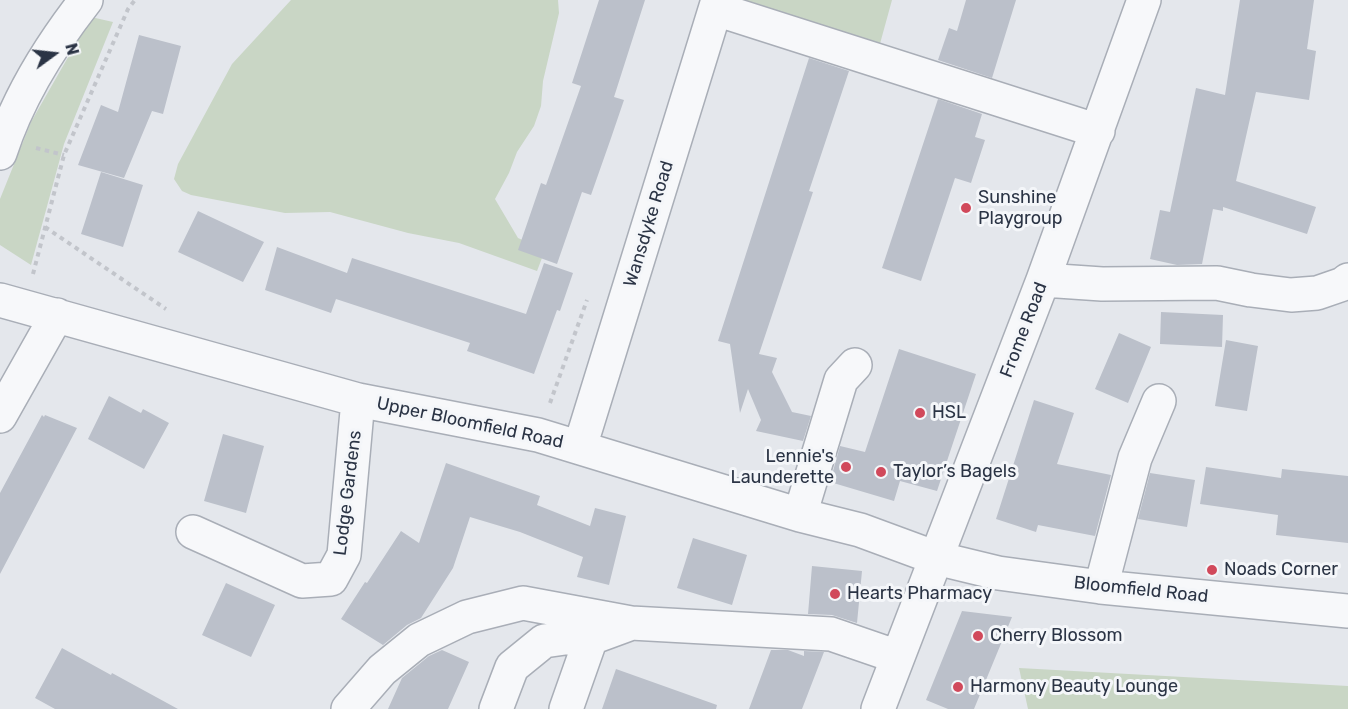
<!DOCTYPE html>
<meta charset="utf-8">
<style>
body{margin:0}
#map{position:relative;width:1348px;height:709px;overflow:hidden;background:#e4e7ec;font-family:Rubik,sans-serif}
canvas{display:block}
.north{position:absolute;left:24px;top:24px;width:60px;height:60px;-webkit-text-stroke:4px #f4f6f9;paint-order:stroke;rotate:75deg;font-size:16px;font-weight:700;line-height:24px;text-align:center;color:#2b3445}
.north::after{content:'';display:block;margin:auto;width:21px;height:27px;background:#2b3445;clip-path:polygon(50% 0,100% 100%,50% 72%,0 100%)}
</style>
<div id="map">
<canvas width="1348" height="709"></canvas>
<div class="north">N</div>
</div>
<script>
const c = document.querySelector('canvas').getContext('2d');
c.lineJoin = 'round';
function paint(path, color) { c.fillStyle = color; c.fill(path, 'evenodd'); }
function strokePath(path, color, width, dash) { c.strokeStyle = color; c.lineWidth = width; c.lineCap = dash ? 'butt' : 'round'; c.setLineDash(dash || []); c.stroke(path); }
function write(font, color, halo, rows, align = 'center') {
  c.font = font + ' Rubik,sans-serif'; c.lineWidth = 6; c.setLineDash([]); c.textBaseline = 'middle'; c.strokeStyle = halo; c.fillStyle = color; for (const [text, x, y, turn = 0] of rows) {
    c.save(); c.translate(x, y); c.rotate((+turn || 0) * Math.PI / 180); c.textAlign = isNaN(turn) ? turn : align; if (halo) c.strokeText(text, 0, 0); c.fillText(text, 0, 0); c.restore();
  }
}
paint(new Path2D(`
 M 291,0 L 558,0 L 559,13 L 543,81 L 541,106 L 534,126 L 517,152 L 509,173 L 495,199 L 518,238 L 545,250 L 537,271 L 459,243 L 408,233 L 330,212 L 285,213 L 191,195 L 182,191 L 174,179 L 178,164 L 232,64 Z
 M 745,0 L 892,0 L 878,51 L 743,6 Z
 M 91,17 L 113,22 L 64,144 L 31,265 L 0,245 L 0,199 L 31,122 Z
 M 1019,668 L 1348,686 L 1348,709 L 1028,709 Z`), '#c9d6c5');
paint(new Path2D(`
 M 599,0 L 645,0 L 614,97 L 624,100 L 610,141 L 591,195 L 582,192 L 557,264 L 518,250 L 541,183 L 546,185 L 581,86 L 572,83 Z
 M 966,0 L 1016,0 L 992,78 L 938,60 L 949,28 L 957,31 Z
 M 1240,0 L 1314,0 L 1307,49 L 1316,51 L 1309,100 L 1256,92 L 1236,181 L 1316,207 L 1307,234 L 1223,207 L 1223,211 L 1213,209 L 1202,264 L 1177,265 L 1150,259 L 1160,210 L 1170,212 L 1196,88 L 1225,95 Z
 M 139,35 L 181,46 L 163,114 L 152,111 L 124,178 L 78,165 L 101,105 L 118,112 Z
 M 809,58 L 849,71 L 809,191 L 813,192 L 759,354 L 777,358 L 772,372 L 792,412 L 811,416 L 803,441 L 756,431 L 761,420 L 748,389 L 740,413 L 730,344 L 718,341 Z
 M 938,99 L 982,114 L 975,137 L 985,140 L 971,183 L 955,178 L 921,281 L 882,268 Z
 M 101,172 L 143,185 L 123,247 L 81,234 Z
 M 198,211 L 264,242 L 243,282 L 178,252 Z
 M 277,247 L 347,273 L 352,258 L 526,314 L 544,263 L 573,273 L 560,311 L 557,310 L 534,374 L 467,351 L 470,343 L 336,299 L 331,313 L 265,290 Z
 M 1161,312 L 1223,315 L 1222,347 L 1160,344 Z
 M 1119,333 L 1151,347 L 1128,403 L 1095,389 Z
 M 1226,340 L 1258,346 L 1247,411 L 1215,406 Z
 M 899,349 L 976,374 L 937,491 L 900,481 L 894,501 L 830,482 L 840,446 L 865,452 Z
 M 109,396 L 141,413 L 143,409 L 169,423 L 144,469 L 88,439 Z
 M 1034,400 L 1074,413 L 1057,464 L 1111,475 L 1095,536 L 1038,525 L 1036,532 L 996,519 Z
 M 42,415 L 44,417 L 45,415 L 77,428 L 0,574 L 0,493 Z
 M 223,434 L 264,446 L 246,513 L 204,501 Z
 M 446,463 L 540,496 L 537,505 L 590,526 L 595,508 L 626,516 L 609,585 L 577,577 L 583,557 L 520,532 L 470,517 L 453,568 L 421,618 L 407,625 L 383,645 L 341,619 L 365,582 L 367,583 L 401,531 L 419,543 Z
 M 1206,467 L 1281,478 L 1282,469 L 1348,476 L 1348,543 L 1276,535 L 1278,515 L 1200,504 Z
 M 1150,473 L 1195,480 L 1187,527 L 1138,519 Z
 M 693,538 L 747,555 L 732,605 L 677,588 Z
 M 812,566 L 862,571 L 857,623 L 832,615 L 808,614 Z
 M 226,583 L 275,605 L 251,657 L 202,635 Z
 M 962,611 L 1012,617 L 974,709 L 948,709 L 926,700 Z
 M 62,648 L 111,675 L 112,673 L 178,709 L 55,709 L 35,698 Z
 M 442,650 L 469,662 L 448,709 L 388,709 L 402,678 L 429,656 Z
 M 771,650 L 788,650 L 804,656 L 804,651 L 824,652 L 802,709 L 749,709 Z
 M 616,669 L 717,705 L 716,709 L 602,709 Z`), '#bbc0ca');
const minor = new Path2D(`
 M 716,9 L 1098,131
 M 0,153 C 18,97 50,46 86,0
 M 1043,280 L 1102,284 L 1217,283 L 1251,290 L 1291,295 L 1317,293 L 1343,284 L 1348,280
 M 0,300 L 358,400 L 538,435 L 800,515 L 860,530 L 936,558 L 998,573 L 1101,587 L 1348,611
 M 0,416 L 57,315
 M 580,447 L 718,0
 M 800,515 L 841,380 L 855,365
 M 193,532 L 302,581 L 331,579 L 344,555 L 358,400
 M 1101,587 L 1135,458 L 1159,401
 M 348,709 L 382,670 L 419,640 L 467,617 L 523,603 L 631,623 L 831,634 L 898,657
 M 496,709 L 512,667 L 544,641 L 565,638 L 591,638 L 629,624
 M 566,709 L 591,638
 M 878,709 L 1043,280 L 1144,0`);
strokePath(minor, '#a9aeb7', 36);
strokePath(new Path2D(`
 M 36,148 L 64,155
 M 45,227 L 166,309
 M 33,274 L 64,155 L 128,9 L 135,0
 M 550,403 L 587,300`), '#c2c5cb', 4, [4.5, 4.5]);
strokePath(minor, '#f7f8fa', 33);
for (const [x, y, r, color] of [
 [966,208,6,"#d1495b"],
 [920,413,6,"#d1495b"],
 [846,467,6,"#d1495b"],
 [881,472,6,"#d1495b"],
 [1212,570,6,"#d1495b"],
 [835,594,6,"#d1495b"],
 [978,636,6,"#d1495b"],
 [958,687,6,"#d1495b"]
]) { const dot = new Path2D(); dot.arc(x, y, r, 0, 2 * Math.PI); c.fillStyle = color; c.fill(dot); strokePath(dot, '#f4f6f9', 2); }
write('18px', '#2b3445', '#f4f6f9', [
 ["Sunshine",978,198],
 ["Playgroup",978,219],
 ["HSL",932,413],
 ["Lennie's",834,457,"right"],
 ["Launderette",834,478,"right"],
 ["Taylor’s Bagels",893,472],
 ["Noads Corner",1224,570],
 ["Hearts Pharmacy",847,594],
 ["Cherry Blossom",990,636],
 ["Harmony Beauty Lounge",970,687]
], 'left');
write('18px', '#2b3445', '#f4f6f9', [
 ["Wansdyke Road",649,224,-73],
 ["Frome Road",1024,330,-69],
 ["Upper Bloomfield Road",470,423,12],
 ["Lodge Gardens",348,493,-83],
 ["Bloomfield Road",1141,590,6]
]);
</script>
